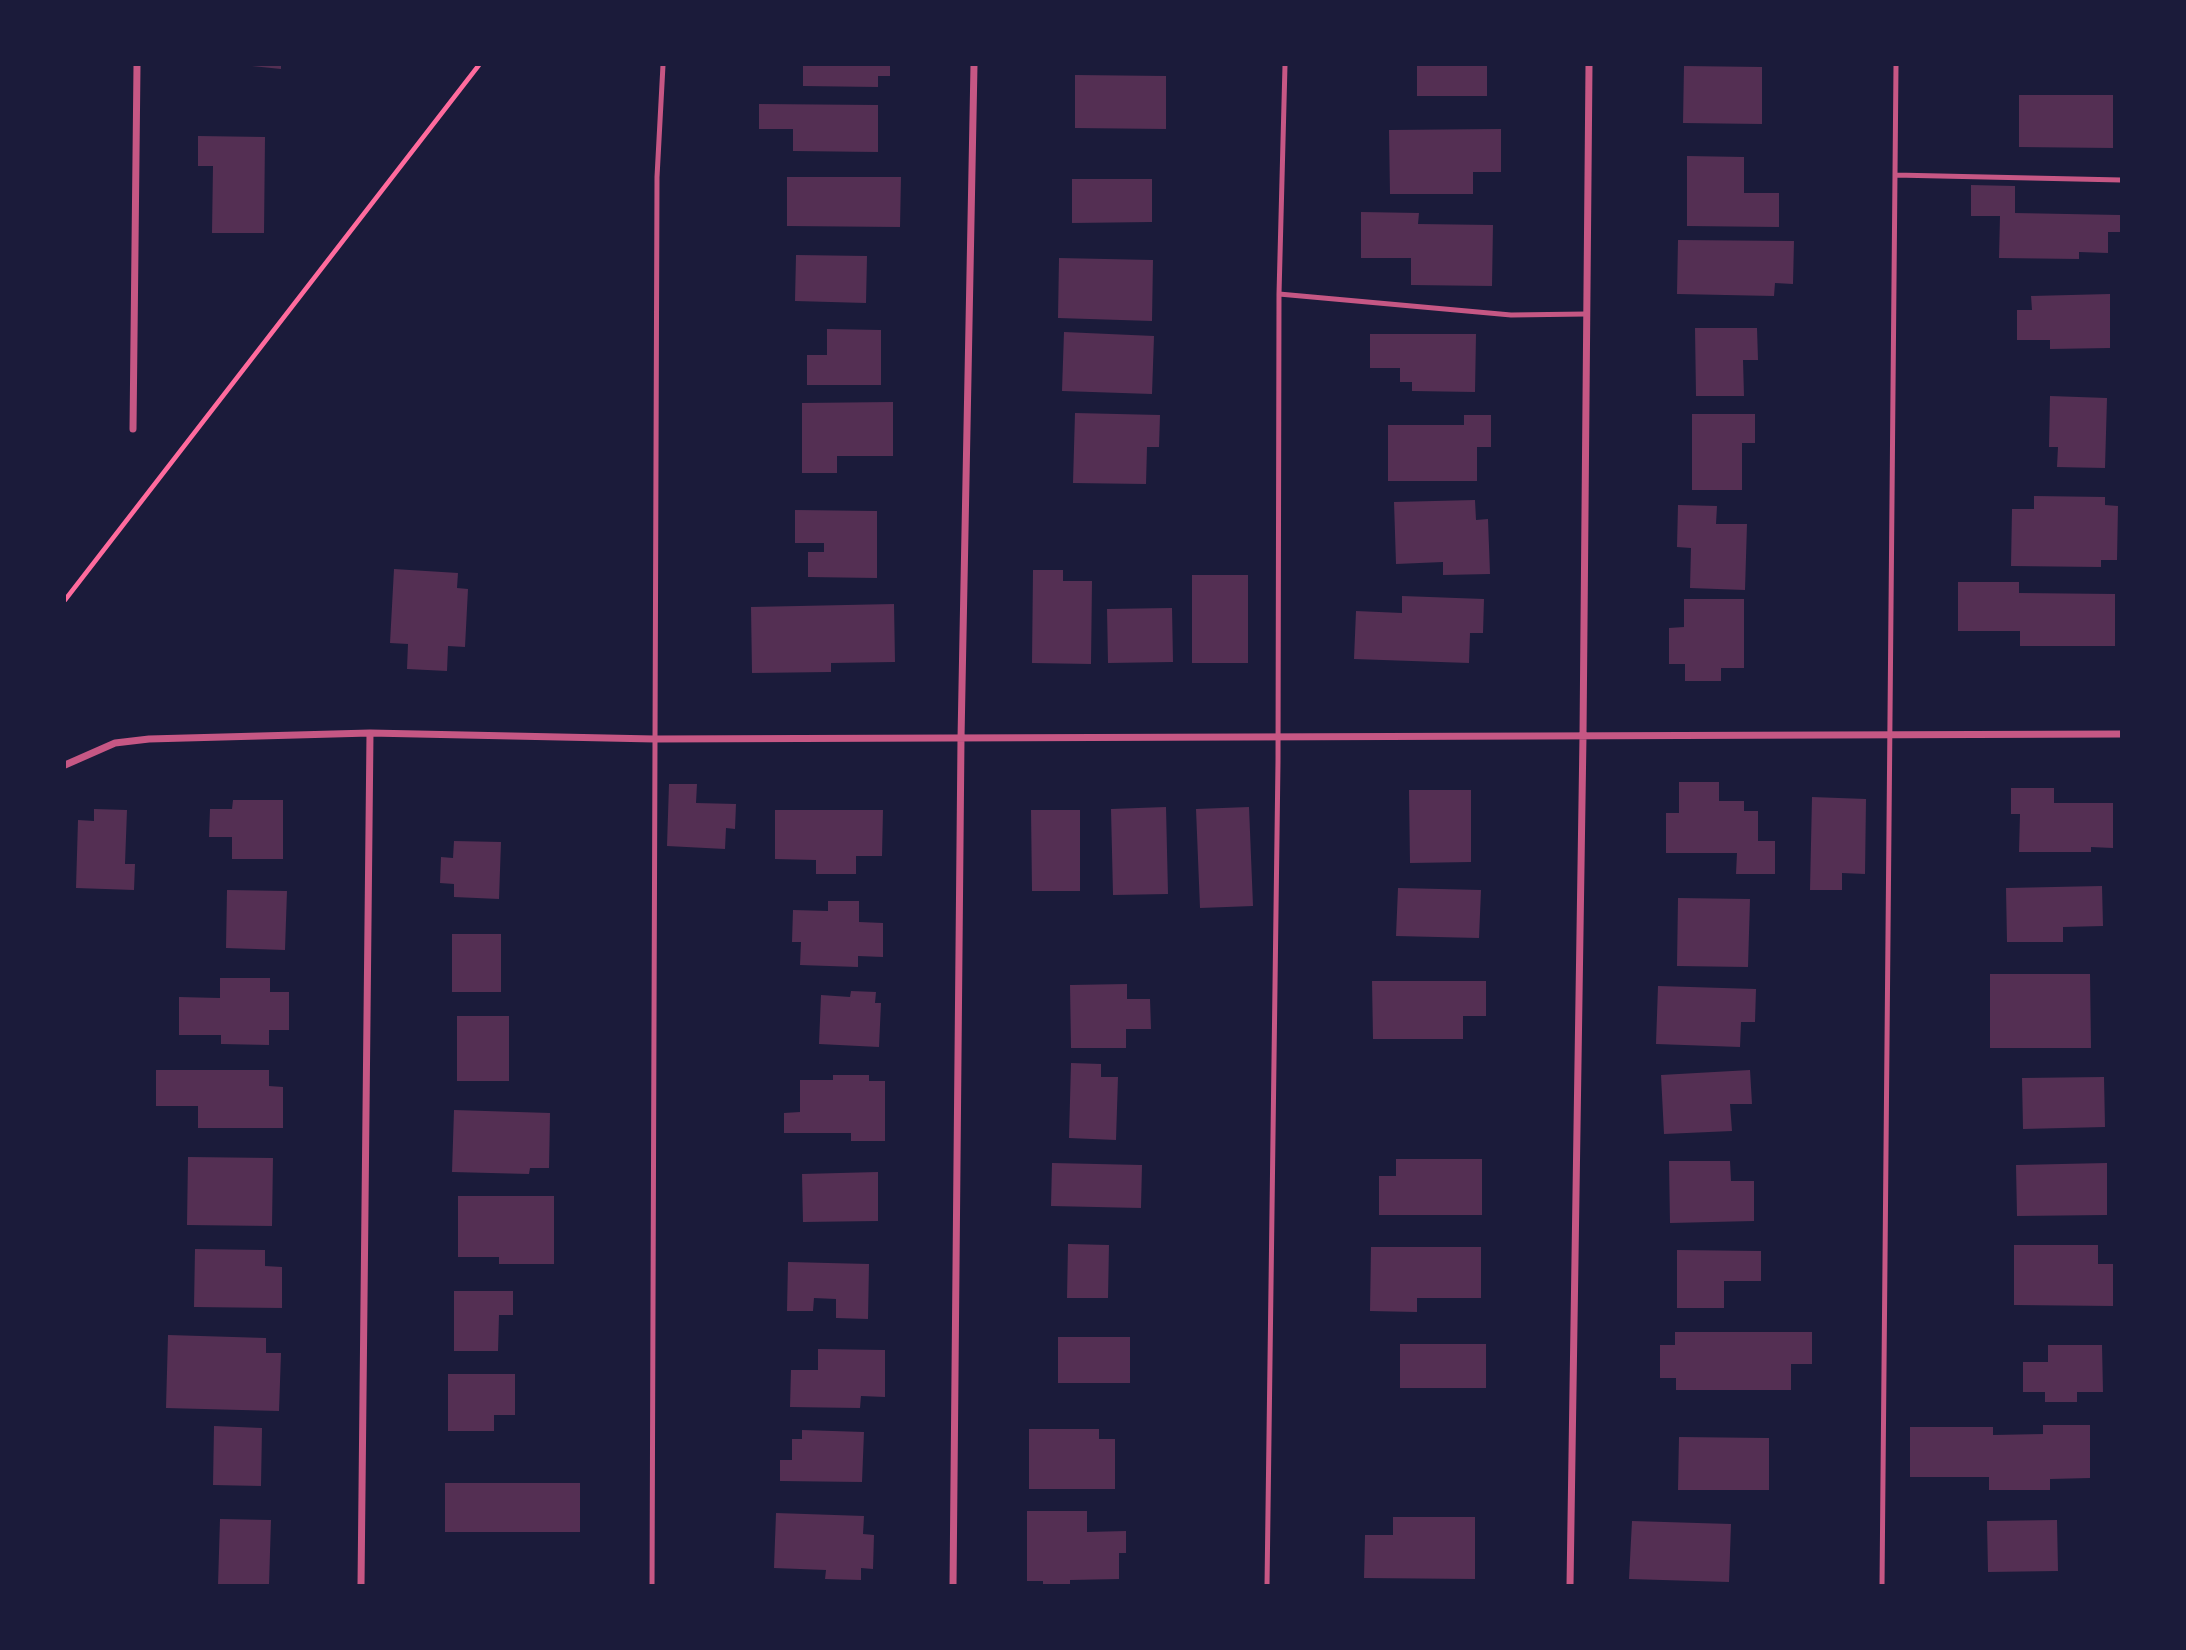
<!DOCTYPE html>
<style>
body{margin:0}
#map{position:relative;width:2186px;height:1650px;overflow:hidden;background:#1b1b3a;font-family:"Space Grotesk",sans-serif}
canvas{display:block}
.frame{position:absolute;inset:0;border:66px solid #1b1b3a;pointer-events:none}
</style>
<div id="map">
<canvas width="2186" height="1650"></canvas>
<div class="frame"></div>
</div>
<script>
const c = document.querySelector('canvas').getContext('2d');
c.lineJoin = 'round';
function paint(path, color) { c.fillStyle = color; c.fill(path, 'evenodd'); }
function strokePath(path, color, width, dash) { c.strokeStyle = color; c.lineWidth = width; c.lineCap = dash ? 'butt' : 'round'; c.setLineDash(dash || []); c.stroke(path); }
paint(new Path2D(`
 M 242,65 L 281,65 L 281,69 Z
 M 803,65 L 890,65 L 890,76 L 878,76 L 878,87 L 803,86 Z
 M 1417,65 L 1487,65 L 1487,96 L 1417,96 Z
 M 1684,66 L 1762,67 L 1762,124 L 1683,123 Z
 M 1075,75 L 1166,76 L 1166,129 L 1075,128 Z
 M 2019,95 L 2113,95 L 2113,148 L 2019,147 Z
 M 759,104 L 878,105 L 878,152 L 793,151 L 793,129 L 759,129 Z
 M 1501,129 L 1501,172 L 1473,172 L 1473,194 L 1390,194 L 1389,130 Z
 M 198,136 L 265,137 L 264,233 L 212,233 L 213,166 L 198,166 Z
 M 1687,156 L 1744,157 L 1744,193 L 1779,193 L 1779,227 L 1687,226 Z
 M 787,177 L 901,177 L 900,227 L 787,226 Z
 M 1072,179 L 1152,179 L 1152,222 L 1072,223 Z
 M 1971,185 L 2015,186 L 2015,213 L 2120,215 L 2120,232 L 2108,232 L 2108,253 L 2079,252 L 2079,259 L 1999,258 L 2000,216 L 1971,216 Z
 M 1361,212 L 1419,213 L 1418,224 L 1493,225 L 1492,286 L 1411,285 L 1411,258 L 1361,258 Z
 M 1678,240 L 1794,241 L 1793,284 L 1775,283 L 1774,296 L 1677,294 Z
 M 796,255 L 867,256 L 866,303 L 795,301 Z
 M 1059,258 L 1153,260 L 1152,321 L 1058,318 Z
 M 2110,294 L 2110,348 L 2050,349 L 2050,340 L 2017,340 L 2017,310 L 2032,310 L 2031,296 Z
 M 1695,328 L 1757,328 L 1758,360 L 1743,360 L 1744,396 L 1696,396 Z
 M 827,329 L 881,330 L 881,385 L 807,385 L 807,355 L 827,355 Z
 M 1064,332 L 1154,336 L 1152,394 L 1062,391 Z
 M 1370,334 L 1476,334 L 1475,392 L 1412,391 L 1412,382 L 1400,382 L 1400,368 L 1370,368 Z
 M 2050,396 L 2107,398 L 2105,468 L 2057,467 L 2058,447 L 2049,447 Z
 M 893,402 L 893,456 L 837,456 L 837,473 L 802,473 L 802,403 Z
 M 1075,413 L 1160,415 L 1159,447 L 1147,447 L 1146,484 L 1073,483 Z
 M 1692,414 L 1755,414 L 1755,443 L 1742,443 L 1742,490 L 1692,490 Z
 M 1464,415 L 1491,415 L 1491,447 L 1477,447 L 1477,481 L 1388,481 L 1388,425 L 1464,425 Z
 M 2034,496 L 2105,497 L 2105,505 L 2118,506 L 2117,560 L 2101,560 L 2101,567 L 2011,566 L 2012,509 L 2034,509 Z
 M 1475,500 L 1476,520 L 1488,519 L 1490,574 L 1443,575 L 1443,562 L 1396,564 L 1394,502 Z
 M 1678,505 L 1717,506 L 1716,524 L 1747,524 L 1745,590 L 1690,588 L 1691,548 L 1677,547 Z
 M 795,510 L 877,511 L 877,578 L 808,577 L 808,552 L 824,552 L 824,543 L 795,543 Z
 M 394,569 L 458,573 L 457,588 L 468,589 L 465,647 L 448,646 L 447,671 L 407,669 L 408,644 L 390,643 Z
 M 1033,570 L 1063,570 L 1063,581 L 1092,581 L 1091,664 L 1032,663 Z
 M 1192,575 L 1248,575 L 1248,663 L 1192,663 Z
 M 1958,582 L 2019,582 L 2019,593 L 2115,594 L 2115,646 L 2020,646 L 2020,631 L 1958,631 Z
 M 1402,596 L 1484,599 L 1483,633 L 1470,633 L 1469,663 L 1354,659 L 1356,611 L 1402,613 Z
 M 1684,599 L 1744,599 L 1744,668 L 1721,668 L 1721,681 L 1685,681 L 1685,664 L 1669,664 L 1669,628 L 1684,627 Z
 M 894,604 L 895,662 L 831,663 L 831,672 L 752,673 L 751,607 Z
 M 1172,608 L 1173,662 L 1108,663 L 1107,609 Z
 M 1679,782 L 1719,782 L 1719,801 L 1744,801 L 1744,811 L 1758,811 L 1758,841 L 1775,841 L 1775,874 L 1736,874 L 1737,853 L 1666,853 L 1666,813 L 1679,813 Z
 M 669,784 L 697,784 L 696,803 L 736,804 L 735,829 L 726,828 L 725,849 L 667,846 Z
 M 2011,788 L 2054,788 L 2054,803 L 2113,803 L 2113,848 L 2091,847 L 2091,852 L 2019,852 L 2020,814 L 2011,814 Z
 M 1409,790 L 1471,790 L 1471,862 L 1410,863 Z
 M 1812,797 L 1866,799 L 1865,874 L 1842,873 L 1842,890 L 1810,890 Z
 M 233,800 L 283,800 L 283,859 L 232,859 L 232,837 L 209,837 L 210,809 L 232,809 Z
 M 1166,807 L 1168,894 L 1113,895 L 1111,809 Z
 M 1249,807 L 1253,906 L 1200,908 L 1196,809 Z
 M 94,809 L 127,810 L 125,864 L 135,864 L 134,890 L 76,888 L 78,820 L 94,821 Z
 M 775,810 L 883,810 L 882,856 L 856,856 L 856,874 L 816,874 L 816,860 L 775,859 Z
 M 1031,810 L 1080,810 L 1080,891 L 1032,891 Z
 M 454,841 L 501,842 L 499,899 L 454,897 L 454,884 L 440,883 L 441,857 L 453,858 Z
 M 2102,886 L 2103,926 L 2063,927 L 2063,942 L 2007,942 L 2006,888 Z
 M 1398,888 L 1481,890 L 1479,938 L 1396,936 Z
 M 227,890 L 287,891 L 285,950 L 226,948 Z
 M 1678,898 L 1750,899 L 1748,967 L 1677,966 Z
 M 828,901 L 859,901 L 859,922 L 883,923 L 883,957 L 858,956 L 858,967 L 800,965 L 801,942 L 792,942 L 793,910 L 828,911 Z
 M 452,934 L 501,934 L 501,992 L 452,992 Z
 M 1990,974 L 2090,974 L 2091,1048 L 1990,1048 Z
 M 220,978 L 270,978 L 270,992 L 289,992 L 289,1030 L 269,1030 L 269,1045 L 221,1044 L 221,1035 L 179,1035 L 179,997 L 220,998 Z
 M 1372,981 L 1486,981 L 1486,1016 L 1463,1016 L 1463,1039 L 1373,1039 Z
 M 1127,984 L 1127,999 L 1150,999 L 1151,1029 L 1126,1029 L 1126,1048 L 1071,1048 L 1070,985 Z
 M 1658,986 L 1756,989 L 1755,1022 L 1741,1022 L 1740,1047 L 1656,1044 Z
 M 851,991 L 876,992 L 875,1003 L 881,1003 L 879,1047 L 819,1044 L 821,995 L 850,997 Z
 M 457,1016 L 509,1016 L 509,1081 L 457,1081 Z
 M 1071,1063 L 1101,1064 L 1101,1077 L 1118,1077 L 1116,1140 L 1069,1138 Z
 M 156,1070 L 269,1070 L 269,1086 L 283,1087 L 283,1128 L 198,1128 L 198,1106 L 156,1106 Z
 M 1750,1070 L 1752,1104 L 1730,1104 L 1732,1131 L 1664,1134 L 1661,1075 Z
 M 833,1075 L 869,1075 L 869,1081 L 885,1081 L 885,1141 L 851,1141 L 851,1133 L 784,1133 L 784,1113 L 800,1112 L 800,1080 L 833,1080 Z
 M 2104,1077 L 2105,1127 L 2023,1129 L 2022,1078 Z
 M 454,1110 L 550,1113 L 549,1168 L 530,1168 L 529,1174 L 452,1172 Z
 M 188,1157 L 273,1158 L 272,1226 L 187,1225 Z
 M 1396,1159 L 1482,1159 L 1482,1215 L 1379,1215 L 1379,1176 L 1396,1176 Z
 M 1669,1161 L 1730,1161 L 1731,1181 L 1754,1181 L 1754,1221 L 1670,1223 Z
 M 1052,1163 L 1142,1165 L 1141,1208 L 1051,1206 Z
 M 2107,1163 L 2107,1215 L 2017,1216 L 2016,1165 Z
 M 878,1172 L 878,1221 L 803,1222 L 802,1174 Z
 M 458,1196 L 554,1196 L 554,1264 L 499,1264 L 499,1257 L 458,1257 Z
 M 1068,1244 L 1109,1245 L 1108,1298 L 1067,1298 Z
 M 2014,1245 L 2098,1245 L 2098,1264 L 2113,1264 L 2113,1306 L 2014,1305 Z
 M 1371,1247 L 1481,1247 L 1481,1298 L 1417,1298 L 1417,1312 L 1370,1311 Z
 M 195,1249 L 265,1250 L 265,1266 L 282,1267 L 282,1308 L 194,1307 Z
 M 1677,1250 L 1761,1251 L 1761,1281 L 1724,1281 L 1724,1308 L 1677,1308 Z
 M 788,1262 L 869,1264 L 868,1319 L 836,1318 L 836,1299 L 814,1298 L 813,1311 L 787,1311 Z
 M 454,1291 L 513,1291 L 513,1315 L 499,1315 L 498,1351 L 454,1351 Z
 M 1675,1332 L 1812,1332 L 1812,1364 L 1791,1364 L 1791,1390 L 1676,1390 L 1676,1378 L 1660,1378 L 1660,1345 L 1675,1345 Z
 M 168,1335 L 266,1338 L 266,1353 L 281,1353 L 279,1411 L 166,1408 Z
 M 1058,1337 L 1130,1337 L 1130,1383 L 1058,1383 Z
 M 1400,1344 L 1486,1344 L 1486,1388 L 1400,1388 Z
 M 2048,1345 L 2102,1345 L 2103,1392 L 2077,1392 L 2077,1402 L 2045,1402 L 2045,1392 L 2023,1392 L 2023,1362 L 2048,1362 Z
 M 818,1349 L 885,1350 L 885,1397 L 861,1396 L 860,1408 L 790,1407 L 791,1370 L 818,1370 Z
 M 448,1374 L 515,1374 L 515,1415 L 494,1415 L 494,1431 L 448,1431 Z
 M 2043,1425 L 2090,1425 L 2090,1478 L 2050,1479 L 2050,1490 L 1989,1490 L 1989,1477 L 1910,1477 L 1910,1427 L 1993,1427 L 1993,1435 L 2043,1434 Z
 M 214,1426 L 262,1428 L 261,1486 L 213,1485 Z
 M 1029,1429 L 1099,1429 L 1099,1439 L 1115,1439 L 1115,1489 L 1029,1489 Z
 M 802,1430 L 864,1432 L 862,1482 L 780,1481 L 780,1460 L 792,1460 L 792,1439 L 802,1439 Z
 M 1679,1437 L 1769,1438 L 1769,1490 L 1678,1490 Z
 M 445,1483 L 580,1483 L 580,1532 L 445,1532 Z
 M 1027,1511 L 1087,1511 L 1087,1532 L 1126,1531 L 1126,1553 L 1119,1553 L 1119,1579 L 1070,1580 L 1070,1585 L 1043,1585 L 1043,1581 L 1027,1581 Z
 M 776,1513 L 864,1516 L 863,1534 L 874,1535 L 873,1569 L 861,1568 L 861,1580 L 825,1579 L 826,1570 L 774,1568 Z
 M 1393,1517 L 1475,1517 L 1475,1579 L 1364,1578 L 1365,1535 L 1393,1535 Z
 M 220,1519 L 271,1520 L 269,1585 L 218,1585 Z
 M 2057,1520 L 2058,1571 L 1988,1572 L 1987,1521 Z
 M 1632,1521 L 1731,1524 L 1729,1582 L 1629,1579 Z`), '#542f53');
strokePath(new Path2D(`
 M 65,600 L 479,65`), '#ff6b9d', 4.5);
strokePath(new Path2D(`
 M 1895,175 L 2121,180
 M 1279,294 L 1511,315 L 1586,314
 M 652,1585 L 657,177 L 663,65
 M 1267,1585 L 1278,761 L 1279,294 L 1285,65
 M 1882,1585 L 1896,65`), '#c65784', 5);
strokePath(new Path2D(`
 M 133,429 L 137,65
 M 65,765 L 115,743 L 149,739 L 370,733 L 654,739 L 2121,734
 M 361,1585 L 370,733
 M 953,1585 L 961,738 L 974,65
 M 1570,1585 L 1583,736 L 1589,65`), '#c65784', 7);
</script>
